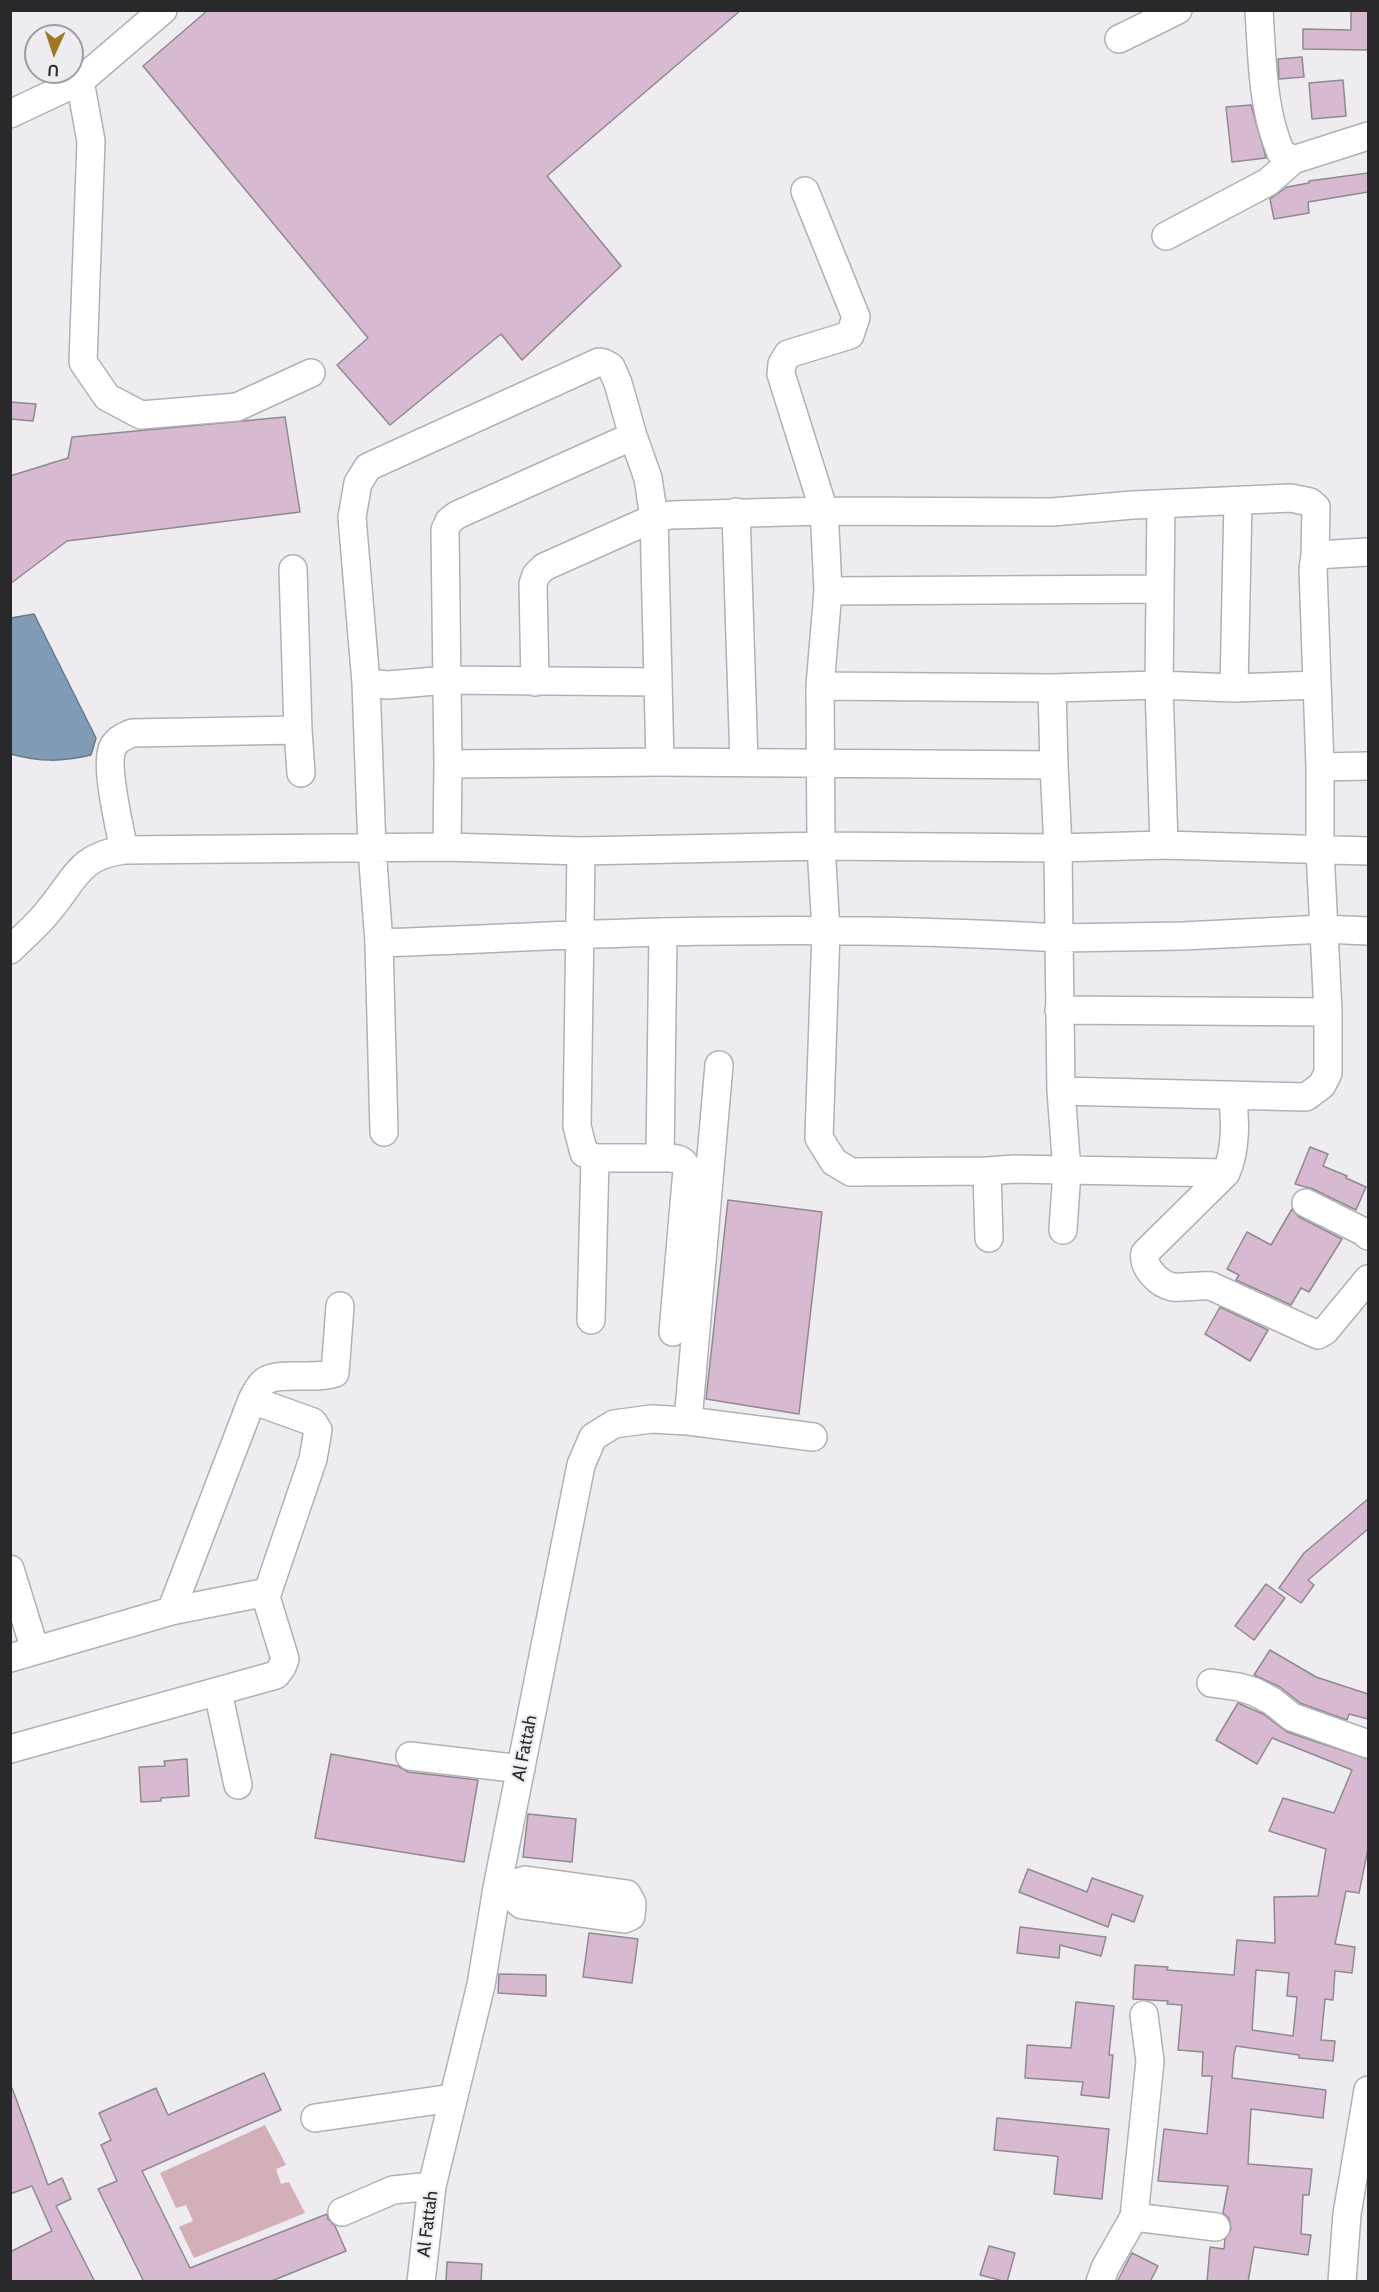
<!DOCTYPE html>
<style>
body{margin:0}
#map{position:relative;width:1379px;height:2292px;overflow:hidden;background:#eeebf1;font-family:Cabin,sans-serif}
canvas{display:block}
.frame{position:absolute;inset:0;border:12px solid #29282a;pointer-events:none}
.north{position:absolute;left:24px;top:24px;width:60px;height:60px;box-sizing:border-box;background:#eeebf1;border:2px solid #9f9da1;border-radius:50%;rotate:183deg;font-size:16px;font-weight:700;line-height:24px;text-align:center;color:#29282a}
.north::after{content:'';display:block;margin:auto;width:21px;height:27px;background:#9c7823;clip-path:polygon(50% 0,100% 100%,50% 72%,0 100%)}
</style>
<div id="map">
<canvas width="1379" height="2292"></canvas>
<div class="frame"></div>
<div class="north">U</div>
</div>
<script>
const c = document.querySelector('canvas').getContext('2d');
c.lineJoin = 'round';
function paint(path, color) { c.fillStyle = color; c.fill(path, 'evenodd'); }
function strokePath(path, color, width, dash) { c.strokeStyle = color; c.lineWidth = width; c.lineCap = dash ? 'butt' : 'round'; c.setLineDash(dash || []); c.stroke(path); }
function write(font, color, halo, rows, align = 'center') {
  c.font = font + ' Cabin,sans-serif'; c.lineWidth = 4.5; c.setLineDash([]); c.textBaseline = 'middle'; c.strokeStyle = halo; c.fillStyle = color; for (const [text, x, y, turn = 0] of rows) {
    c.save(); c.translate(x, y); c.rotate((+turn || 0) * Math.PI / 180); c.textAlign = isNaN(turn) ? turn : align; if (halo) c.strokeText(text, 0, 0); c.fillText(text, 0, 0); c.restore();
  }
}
paint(new Path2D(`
 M 265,2125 L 286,2165 L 276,2169 L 281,2184 L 289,2182 L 305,2213 L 194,2258 L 179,2227 L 193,2221 L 186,2205 L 176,2208 L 160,2173 Z`), '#d3afb8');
const water = new Path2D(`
 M 34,614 L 96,738 L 91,755 C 62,762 39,762 11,754 L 11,618 Z`);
paint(water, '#829bb4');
strokePath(water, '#67788b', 1.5);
const building = new Path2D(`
 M 208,10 L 741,10 L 547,176 L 621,266 L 522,360 L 501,334 L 390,425 L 337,365 L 368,338 L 143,66 Z
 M 1351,10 L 1368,10 L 1368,50 L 1303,49 L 1303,29 L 1351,30 Z
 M 1302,57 L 1304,77 L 1279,79 L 1278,59 Z
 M 1343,80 L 1346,116 L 1312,119 L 1309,83 Z
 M 1251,105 L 1266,158 L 1232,162 L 1226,107 Z
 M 1368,173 L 1368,192 L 1308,202 L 1309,213 L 1274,219 L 1270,199 L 1287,187 L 1309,183 L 1309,181 Z
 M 10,402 L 36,404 L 33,421 L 10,419 Z
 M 285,417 L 300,512 L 67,541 L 10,584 L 10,476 L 68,458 L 72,437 Z
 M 1310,1147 L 1328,1154 L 1323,1166 L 1347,1176 L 1346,1178 L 1366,1187 L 1356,1210 L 1313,1189 L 1295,1184 Z
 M 728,1200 L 822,1212 L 799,1414 L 706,1399 Z
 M 1292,1209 L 1299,1217 L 1342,1239 L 1309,1292 L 1301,1288 L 1291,1305 L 1236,1280 L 1239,1275 L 1227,1269 L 1247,1232 L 1271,1245 Z
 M 1220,1307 L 1268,1330 L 1250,1361 L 1205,1334 Z
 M 1368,1499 L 1368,1529 L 1308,1580 L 1314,1585 L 1301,1603 L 1279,1588 L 1304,1553 Z
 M 1266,1584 L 1285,1598 L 1254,1640 L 1235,1626 Z
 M 1270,1650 L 1316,1677 L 1368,1694 L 1368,1719 L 1349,1714 L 1347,1720 L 1300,1703 L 1280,1687 L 1254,1675 Z
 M 1238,1703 L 1263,1714 L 1287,1732 L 1368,1759 L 1368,1849 L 1359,1893 L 1346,1891 L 1335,1944 L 1355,1947 L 1352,1973 L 1335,1971 L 1333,2000 L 1325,1999 L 1321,2040 L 1335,2041 L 1333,2061 L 1299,2058 L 1299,2055 L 1236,2046 L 1234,2054 L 1232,2078 L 1326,2090 L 1323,2118 L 1251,2109 L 1248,2164 L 1312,2169 L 1309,2195 L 1303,2195 L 1301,2234 L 1311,2235 L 1308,2255 L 1254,2247 L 1248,2282 L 1207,2282 L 1210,2247 L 1224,2249 L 1225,2239 L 1231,2229 L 1229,2218 L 1223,2213 L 1228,2186 L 1158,2181 L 1164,2129 L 1207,2134 L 1212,2076 L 1202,2076 L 1203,2052 L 1178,2050 L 1182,2005 L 1167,2004 L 1168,2001 L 1133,1999 L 1135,1965 L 1168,1967 L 1167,1970 L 1234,1975 L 1237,1940 L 1275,1943 L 1274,1897 L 1318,1896 L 1326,1849 L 1269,1831 L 1283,1798 L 1334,1813 L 1352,1770 L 1272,1738 L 1257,1764 L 1216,1740 ZM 1256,1970 L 1289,1973 L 1287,1996 L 1297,1997 L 1293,2036 L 1252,2030 Z
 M 331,1754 L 398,1766 L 408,1772 L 478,1780 L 464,1862 L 315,1838 Z
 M 187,1759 L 189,1796 L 161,1798 L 161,1801 L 141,1802 L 139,1767 L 165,1766 L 164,1761 Z
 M 528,1814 L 576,1819 L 572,1862 L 523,1857 Z
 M 1028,1869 L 1087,1892 L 1092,1878 L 1143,1896 L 1134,1922 L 1112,1914 L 1108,1927 L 1019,1892 Z
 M 1020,1927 L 1062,1932 L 1106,1937 L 1101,1956 L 1060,1945 L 1059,1958 L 1017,1953 Z
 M 589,1933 L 638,1939 L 632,1983 L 583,1977 Z
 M 499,1974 L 546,1975 L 546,1996 L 498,1993 Z
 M 1076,2002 L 1114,2006 L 1109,2055 L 1113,2055 L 1109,2098 L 1081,2095 L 1083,2082 L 1025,2078 L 1027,2045 L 1071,2048 Z
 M 264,2073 L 281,2110 L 142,2171 L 190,2268 L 327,2214 L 328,2219 L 335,2226 L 346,2251 L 269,2282 L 144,2282 L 98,2189 L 117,2181 L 101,2145 L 111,2140 L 99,2113 L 156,2088 L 168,2115 Z
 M 10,2088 L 12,2088 L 48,2185 L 62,2178 L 71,2199 L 56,2206 L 95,2282 L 10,2282 L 10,2252 L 52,2231 L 32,2186 L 10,2194 Z
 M 997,2118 L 1109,2129 L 1102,2199 L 1054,2194 L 1058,2157 L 1055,2156 L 994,2150 Z
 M 989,2246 L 1015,2253 L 1007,2282 L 980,2275 Z
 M 1132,2253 L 1158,2266 L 1150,2282 L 1117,2282 Z
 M 447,2262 L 482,2264 L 481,2282 L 446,2282 Z`);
paint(building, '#d7bad2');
strokePath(building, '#8e8a8d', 1.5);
const minor = new Path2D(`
 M 1259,10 C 1262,57 1262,109 1281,153 L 1293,160 L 1368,136
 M 1119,39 L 1178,10
 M 80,81 L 91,141 L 83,362 L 107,397 L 141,415 L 237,407 L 311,373
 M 10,114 L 80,81 L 163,10
 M 805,191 L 856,317 L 850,335 L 788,354 L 782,364 L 781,374 L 824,511 L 826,548 L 828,591 L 820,686 L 821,846 L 826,930 L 819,1138 L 834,1162 L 851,1172 L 987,1171 L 1014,1169 L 1226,1173
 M 1166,236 L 1268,182 L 1293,160
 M 1161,504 L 1159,685 L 1164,845
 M 736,512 L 744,762
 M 293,569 L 298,730 L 301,773
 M 828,591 L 1159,589
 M 535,682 L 533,584 L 536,575 L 544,567 L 654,518 L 671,515 L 824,511 L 1052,512 L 1133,505 L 1291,498 L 1310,502 L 1316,507 L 1315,555
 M 366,683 L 352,517 L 358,483 L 368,467 L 599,362 L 604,363 L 611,367 L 618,383 L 633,436 L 648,478 L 654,518 L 660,762
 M 820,686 L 1052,688 L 1159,685 L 1234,688 L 1317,685
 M 1052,688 L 1054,765
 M 1234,688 L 1238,501
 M 1320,767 L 1368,766
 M 447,847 L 448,764 L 445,530 L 449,521 L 457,515 L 633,436
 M 124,850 C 120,829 104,764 113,747 C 118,738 124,737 132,733 L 298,730
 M 581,851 L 577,1126 L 584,1153 L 595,1158
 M 379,943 C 474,940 569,934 664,932 C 796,929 927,930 1059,938 L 1058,848 L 1054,765 L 660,762 L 448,764
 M 10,950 C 24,936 39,924 50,909 C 76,878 79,856 124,850 L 447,847 L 581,851 L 821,846 L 1058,848 L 1164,845 L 1368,851
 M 1059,1010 L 1328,1012
 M 1061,1091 L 1306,1097 L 1322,1085 L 1328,1073 L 1328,1012 L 1320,850 L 1320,767 L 1313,569 L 1315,555 L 1368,552
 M 1232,1095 C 1236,1119 1236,1151 1226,1173 L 1145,1253 C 1142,1267 1158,1284 1173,1287 C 1182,1288 1200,1285 1211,1286 L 1318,1335 L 1325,1331 L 1368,1279
 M 384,1132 L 379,943 L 372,849 L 366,683 L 388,685 L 447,680 L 657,682
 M 660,1158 C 672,1158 684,1156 687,1170 L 673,1332
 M 987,1171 L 989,1238
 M 1306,1203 L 1364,1232 L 1368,1236
 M 1063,1230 L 1067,1171 L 1061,1091 L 1059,938 L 1183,936 L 1324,929 L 1368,931
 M 591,1320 L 595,1158 L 660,1158 L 663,932
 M 252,1400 C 255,1394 259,1385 265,1381 C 279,1371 315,1380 335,1373 L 340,1306
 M 688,1421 L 719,1065
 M 10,1569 L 35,1650
 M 171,1611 L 252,1400 L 313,1422 L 318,1430 L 313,1459 L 266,1597
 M 10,1658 L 171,1611 L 257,1594 L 266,1597 L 285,1659 L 282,1667 L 276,1675 L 10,1749
 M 1211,1683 L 1239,1687 L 1255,1692 L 1272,1701 L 1292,1717 L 1368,1744
 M 218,1692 L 238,1785
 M 410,1756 L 521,1769
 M 497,1888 L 511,1889 L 515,1899 L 522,1905 L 624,1919 L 631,1916 L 632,1903 L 627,1894 L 525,1880 L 516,1883 L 511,1889
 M 315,2118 L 452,2098
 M 342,2212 L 393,2190 L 432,2186
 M 1134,2217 L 1216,2227
 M 421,2282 L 432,2186 L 481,1985 L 497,1888 L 581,1465 L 593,1437 L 614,1424 L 651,1419 L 688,1421 L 813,1437
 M 1100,2282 L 1105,2268 L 1134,2217 L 1150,2061 L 1144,2015
 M 1342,2282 L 1347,2214 L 1368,2090`);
strokePath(minor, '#b2b0b6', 30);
strokePath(minor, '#fff', 27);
write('18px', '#29282a', '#eeebf1', [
 ["Al Fattah",525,1748,-79],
 ["Al Fattah",428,2224,-83]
]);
</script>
